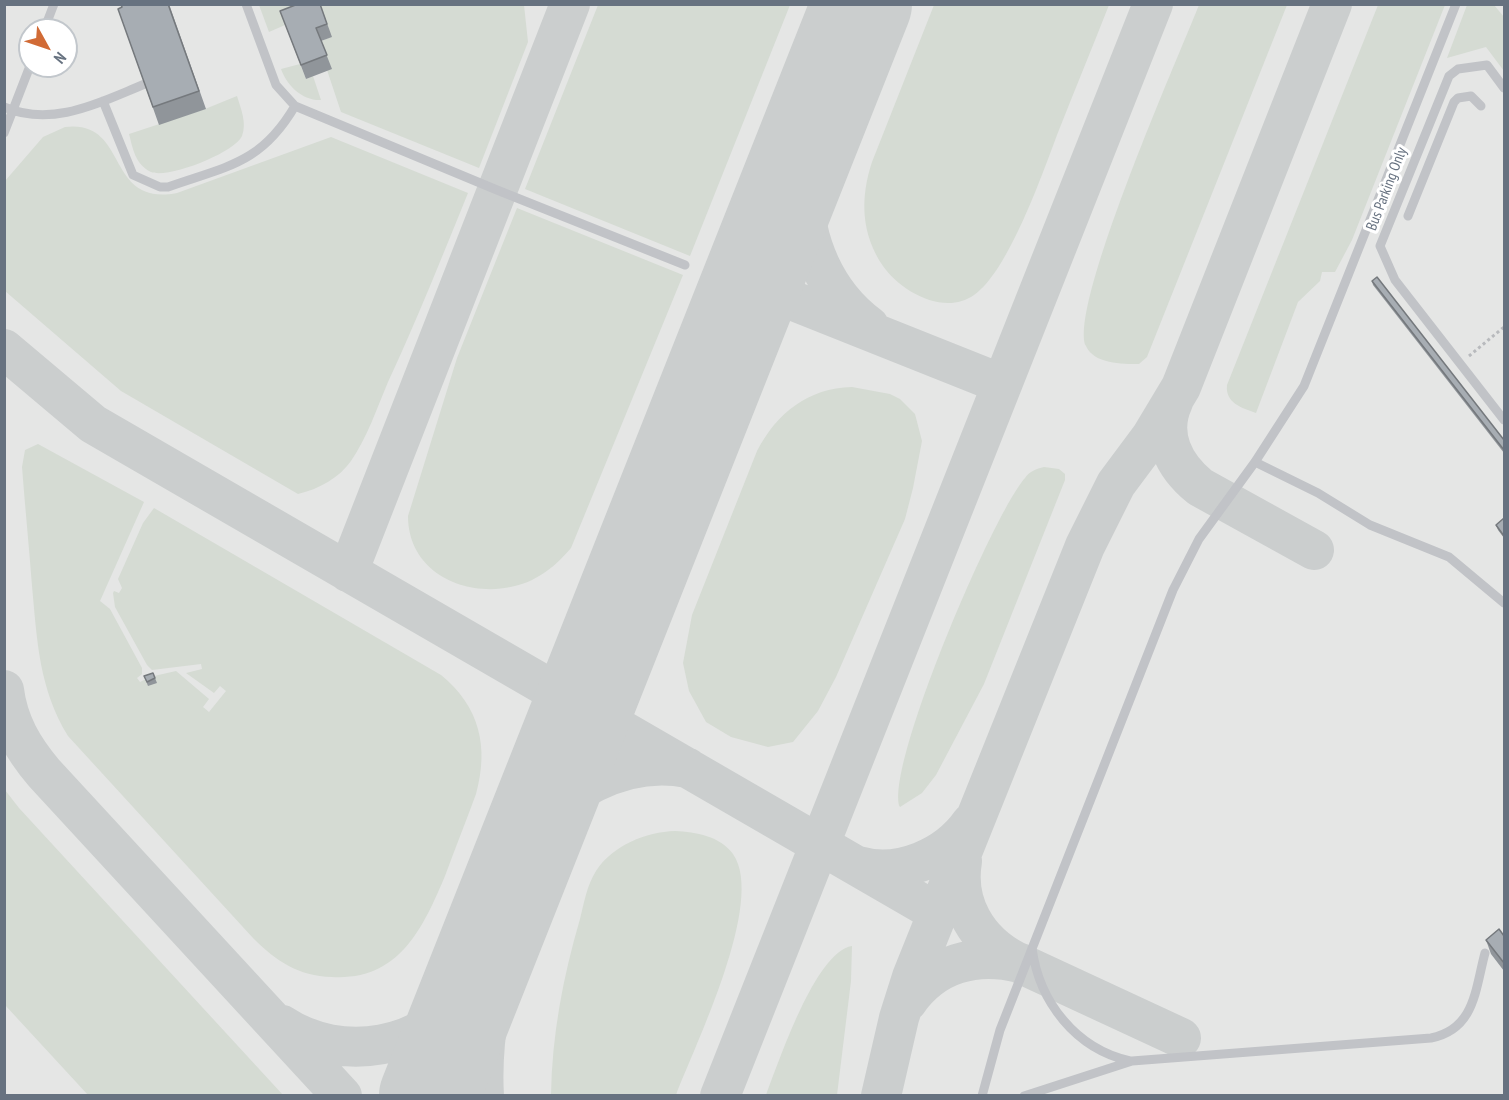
<!DOCTYPE html>
<style>
body{margin:0}
#map{position:relative;width:1509px;height:1100px;overflow:hidden;background:#f4f5f2;font-family:"PT Sans Narrow",sans-serif}
canvas{display:block}
.frame{position:absolute;inset:0;border:6px solid #677280;pointer-events:none}
.north{position:absolute;left:18px;top:18px;width:60px;height:60px;box-sizing:border-box;background:#fff;border:2px solid #c2c7cc;border-radius:50%;rotate:130deg;font-size:16px;font-weight:700;line-height:24px;text-align:center;color:#677280}
.north::after{content:'';display:block;margin:auto;width:21px;height:27px;background:#d16b36;clip-path:polygon(50% 0,100% 100%,50% 72%,0 100%)}
</style>
<div id="map">
<canvas width="1509" height="1100"></canvas>
<div class="frame"></div>
<div class="north">N</div>
</div>
<script>
const c = document.querySelector('canvas').getContext('2d');
c.lineJoin = 'round';
function paint(path, color) { c.fillStyle = color; c.fill(path, 'evenodd'); }
function strokePath(path, color, width, dash) { c.strokeStyle = color; c.lineWidth = width; c.lineCap = dash ? 'butt' : 'round'; c.setLineDash(dash || []); c.stroke(path); }
function write(font, color, halo, rows, align = 'center') {
  c.font = font + ' "PT Sans Narrow",sans-serif'; c.lineWidth = 6; c.setLineDash([]); c.textBaseline = 'middle'; c.strokeStyle = halo; c.fillStyle = color; for (const [text, x, y, turn = 0] of rows) {
    c.save(); c.translate(x, y); c.rotate((+turn || 0) * Math.PI / 180); c.textAlign = isNaN(turn) ? turn : align; if (halo) c.strokeText(text, 0, 0); c.fillText(text, 0, 0); c.restore();
  }
}
paint(new Path2D(`
 M 5,5 L 1504,5 L 1504,1095 L 5,1096 ZM 30,30 L 66,30 L 66,66 L 30,66 Z`), '#e5e6e5');
paint(new Path2D(`
 M 259,5 L 524,5 L 528,42 L 479,168 L 341,112 L 327,70 L 321,41 L 331,37 L 285,25 L 269,32 Z
 M 598,5 L 790,5 L 690,256 L 525,189 Z
 M 934,5 L 1109,5 C 1092,48 1074,92 1057,135 C 1042,175 1008,272 974,295 C 945,316 901,292 883,266 C 861,234 860,198 872,162 Z
 M 1199,5 L 1287,5 L 1147,357 L 1139,364 C 1122,364 1094,364 1086,346 C 1069,305 1178,58 1199,5 Z
 M 1378,5 L 1445,5 L 1352,240 L 1335,272 L 1322,272 L 1320,281 L 1298,302 L 1256,413 C 1242,408 1225,403 1227,385 Z
 M 1467,5 L 1494,5 L 1504,17 L 1504,71 L 1486,47 L 1447,58 Z
 M 300,64 L 306,79 L 313,76 L 321,100 C 303,101 287,86 281,69 Z
 M 237,96 C 241,109 247,123 242,136 C 234,153 168,179 151,172 C 135,164 133,149 129,134 L 205,109 Z
 M 65,127 C 130,119 104,207 177,193 L 331,137 L 468,193 C 442,257 417,320 388,382 C 377,408 367,438 351,461 C 339,478 319,489 298,494 L 121,391 L 5,291 L 5,181 L 43,137 Z
 M 517,208 L 683,275 L 571,548 C 560,561 548,572 532,580 C 481,604 408,580 408,516 L 457,358 Z
 M 852,387 L 890,394 L 900,399 L 915,414 L 922,441 L 913,488 L 905,519 L 836,677 L 818,711 L 793,742 L 768,747 L 731,737 L 706,722 L 689,691 L 683,663 L 692,615 L 757,451 C 777,413 808,388 852,387 Z
 M 38,444 L 144,502 L 100,601 L 110,609 L 142,668 L 142,674 L 137,678 L 140,682 L 146,679 L 149,686 L 154,676 L 176,671 L 209,699 L 203,707 L 209,712 L 226,691 L 220,686 L 214,693 L 186,673 L 202,669 L 201,664 L 152,670 L 147,665 L 115,607 L 113,593 L 114,591 L 119,593 L 122,588 L 118,579 L 143,523 L 154,508 L 441,675 C 480,707 489,747 476,794 C 466,821 455,849 445,876 C 423,928 399,981 332,977 C 298,976 276,961 253,938 L 68,736 C 39,689 37,640 32,586 C 29,546 25,507 22,467 L 25,450 Z
 M 1044,467 L 1059,469 L 1065,474 L 1065,480 L 984,684 L 936,775 L 922,793 L 900,807 C 885,767 993,514 1025,478 C 1030,471 1036,469 1044,467 Z
 M 5,790 L 19,808 L 283,1095 L 88,1095 L 5,1005 Z
 M 675,831 C 696,832 720,836 733,854 C 766,901 695,1045 676,1095 L 551,1095 C 552,1035 563,977 580,919 C 584,903 587,885 596,871 C 613,845 646,832 675,831 Z
 M 852,946 L 851,981 L 837,1095 L 766,1095 C 779,1062 815,952 852,946 Z`), '#d5dbd3');
strokePath(new Path2D(`
 M 808,141 C 808,157 803,172 803,187 C 804,242 825,293 869,326
 M 751,284 L 1002,384
 M 4,349 L 93,424 L 938,913
 M 1173,402 C 1158,435 1174,466 1200,487 L 1314,550
 M 348,572 L 570,4
 M 4,690 C 8,723 23,748 44,773 L 342,1096
 M 962,861 C 955,904 977,941 1015,961 L 1181,1038
 M 858,866 C 899,878 947,857 971,823
 M 907,1002 C 934,963 976,952 1020,963
 M 282,1025 C 341,1064 427,1049 466,991 C 475,977 480,959 486,944
 M 484,1096 C 480,1031 497,968 512,906 C 516,888 518,865 527,849 C 555,791 625,756 688,768
 M 720,1096 L 1153,4
 M 881,1096 L 899,1018 L 912,977 L 1085,546 L 1116,484 L 1151,437 L 1181,387 L 1332,4`), '#cbcece', 40);
strokePath(new Path2D(`
 M 429,1096 L 862,4`), '#cbcece', 100);
strokePath(new Path2D(`
 M 1469,356 L 1504,327`), '#b8babd', 3, [3, 3]);
strokePath(new Path2D(`
 M 246,4 L 276,85 L 295,106 L 497,190 L 685,265
 M 44,30 L 54,4
 M 1504,88 L 1487,65 L 1458,69 L 1449,76 L 1380,246 L 1395,280 L 1504,420
 M 103,101 L 133,175 L 160,187 L 168,187 C 227,166 261,164 295,106
 M 4,107 C 53,128 100,102 145,84
 M 4,133 L 30,66
 M 1408,216 L 1454,102 L 1458,98 L 1471,96 L 1481,106
 M 1255,462 L 1318,493 L 1370,525 L 1449,557 L 1504,603
 M 1032,948 C 1039,1002 1076,1049 1130,1061
 M 982,1096 L 1000,1030 L 1173,590 L 1199,539 L 1255,462 L 1304,386 L 1456,4
 M 1024,1096 L 1132,1061 L 1431,1038 C 1475,1029 1475,990 1485,953`), '#c1c3c7', 9);
paint(new Path2D(`
 M 169,4 L 206,109 L 159,125 L 118,9 Z
 M 320,4 L 332,37 L 321,41 L 332,69 L 306,79 L 280,11 Z
 M 1372,281 L 1504,440 L 1504,453 L 1373,285 Z
 M 1504,518 L 1504,538 L 1498,530 L 1496,525 Z
 M 153,673 L 157,683 L 148,686 L 144,676 Z
 M 1504,936 L 1504,971 L 1491,954 L 1486,940 Z`), '#90959a');
const building = new Path2D(`
 M 121,4 L 168,4 L 199,91 L 153,107 L 118,9 L 122,7 Z
 M 298,4 L 320,4 L 327,24 L 316,28 L 327,55 L 301,65 L 280,11 Z
 M 1377,277 L 1504,440 L 1504,450 L 1372,281 Z
 M 1504,518 L 1504,536 L 1496,525 Z
 M 153,673 L 155,678 L 147,682 L 144,676 Z
 M 1499,929 L 1504,936 L 1504,963 L 1486,940 Z`);
paint(building, '#a7adb3');
strokePath(building, '#75797d', 1.5);
write('15px', '#677280', '#fff', [
 ["Bus Parking Only",1387,189,-69]
]);
</script>
